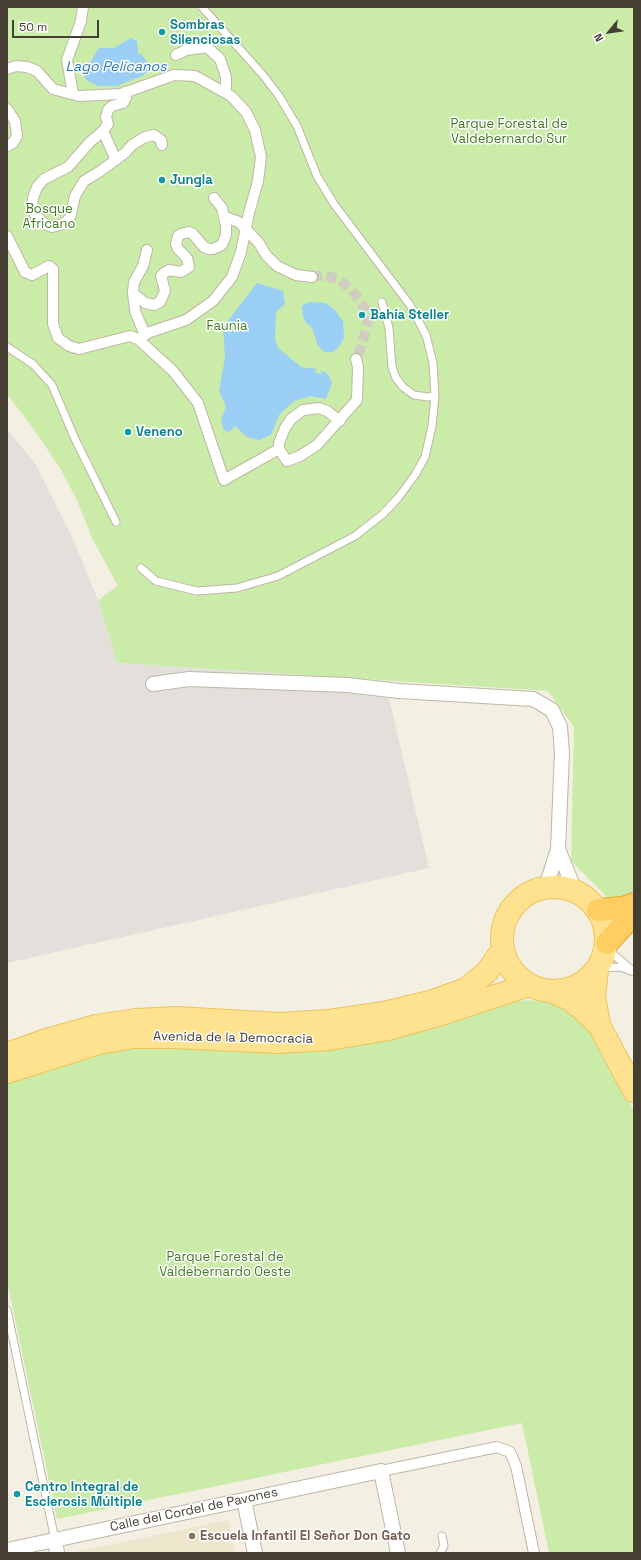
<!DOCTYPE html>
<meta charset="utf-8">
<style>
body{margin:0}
#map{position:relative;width:641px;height:1560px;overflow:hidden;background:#f3efe3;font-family:"Space Grotesk",sans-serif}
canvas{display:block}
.frame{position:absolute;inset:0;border:8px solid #453e33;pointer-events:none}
.north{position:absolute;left:589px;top:12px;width:40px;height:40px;-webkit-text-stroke:3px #fff;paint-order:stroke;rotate:241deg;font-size:11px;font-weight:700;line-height:16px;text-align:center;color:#453e33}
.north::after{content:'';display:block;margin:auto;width:14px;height:18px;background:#453e33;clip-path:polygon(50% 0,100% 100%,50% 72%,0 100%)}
.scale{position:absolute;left:12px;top:20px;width:87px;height:18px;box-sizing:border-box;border:2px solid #453e33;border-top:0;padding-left:5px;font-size:12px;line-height:14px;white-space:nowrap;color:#453e33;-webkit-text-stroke:3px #fff;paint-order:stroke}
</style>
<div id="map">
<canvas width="641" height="1560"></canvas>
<div class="frame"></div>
<div class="north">N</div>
<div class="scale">50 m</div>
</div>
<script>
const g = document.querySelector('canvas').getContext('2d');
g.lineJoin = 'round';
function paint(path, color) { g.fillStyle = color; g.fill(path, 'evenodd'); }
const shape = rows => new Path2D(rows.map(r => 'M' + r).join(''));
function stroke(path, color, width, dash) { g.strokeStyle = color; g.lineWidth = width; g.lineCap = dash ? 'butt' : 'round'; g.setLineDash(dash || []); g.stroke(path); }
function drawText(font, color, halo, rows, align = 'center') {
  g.font = font + ' "Space Grotesk",sans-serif'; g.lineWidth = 3; g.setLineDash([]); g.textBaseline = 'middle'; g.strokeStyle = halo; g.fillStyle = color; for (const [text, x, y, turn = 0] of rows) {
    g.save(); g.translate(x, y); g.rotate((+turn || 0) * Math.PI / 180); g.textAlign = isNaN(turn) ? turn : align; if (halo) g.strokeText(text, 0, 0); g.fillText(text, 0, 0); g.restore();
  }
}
const education = shape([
 [228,1520,235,1553,75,1552]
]);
const green = shape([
 [7,7,634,7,634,892,610,900,571,861,574,727,548,691,117,663,98,600,118,586,92,538,77,500,61,470,36,432,7,394],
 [555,1000,586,1019,634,1111,634,1553,549,1553,522,1423,57,1519,7,1281,7,1083,106,1051,167,1045,342,1047,440,1027,502,1001]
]);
const parking = shape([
 [7,429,36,465,73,539,98,600,117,663,364,679,364,696,389,698,429,868,7,963]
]);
const water = shape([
 [131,38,137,41,138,53,142,55,147,62,149,71,142,76,117,86,98,86,86,80,84,75,86,69,99,48,114,48],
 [257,283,283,291,285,304,276,312,275,339,278,348,301,367,317,369,315,372,320,374,322,373,319,370,327,373,332,383,326,399,311,396,294,401,279,415,271,435,259,440,247,437,235,426,229,432,224,430,221,421,226,406,219,391,225,358,223,327],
 [309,302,326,303,334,309,343,321,344,338,339,347,333,352,325,352,318,346,312,328,306,323,303,317,302,306]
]);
const pedestrianTunnel = shape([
 [312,277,324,275,338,279,352,290,364,307,368,321,361,348,356,359]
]);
const service = shape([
 [382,302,389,328,392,367,396,378,403,387,414,395,428,397,435,396],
 [7,347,33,364,52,385,75,439,116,522],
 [141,568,156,581,197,591,237,588,278,576,355,536,383,514,398,498,415,475,425,457,432,426,435,396,433,363,426,335,410,305,334,204,317,176,297,126,279,96,263,75,202,7],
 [606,948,634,972],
 [598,968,621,967,631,971],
 [7,1310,55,1540],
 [440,1553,444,1546,442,1536]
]);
const pedestrian = shape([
 [176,55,186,50,207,47,220,59,226,77,226,93],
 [7,69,16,66,27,67,37,71,53,89,79,96,121,94,174,75,195,76,231,96,246,112,255,130,261,157,258,181,249,213,241,252,232,277,213,301,186,320,150,332,138,339],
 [125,92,126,98,123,103,112,106,108,110,106,117,108,124,103,131,90,142,68,167,44,179,37,187,33,198,32,207,36,216,45,224,52,227,63,224,70,218,75,196,84,181,99,172,125,153,132,145,145,137,154,135,161,140,162,145],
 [73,94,67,60,81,21,83,7],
 [7,109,15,121,17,136,13,143,7,146],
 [103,131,116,160],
 [225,217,239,222,259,243,266,255,277,266,296,275,312,277],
 [7,236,25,272,32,275,49,266,53,269,53,324,58,338,69,346,79,349,130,336,138,339,173,371,198,403,224,480,279,449,287,461,300,456,317,445,357,400,358,367,356,359],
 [133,293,145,303,154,305,160,302,165,291,161,276,164,273,169,270,181,272,189,267,187,258,178,249,176,244,178,236,181,234,189,232,193,234,204,247,209,249,213,249,222,245,226,235,226,226,222,208,214,198],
 [145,335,135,311,133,293,134,282,143,266,147,250],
 [279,449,279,443,285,428,291,419,303,410,319,408,327,411,340,421],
 [381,1471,497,1447,510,1452,516,1466,534,1553]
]);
const minor = shape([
 [153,684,189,679,347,685,399,691,533,699,552,710,560,727,562,753,558,849,546,887],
 [558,849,575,891],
 [244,1500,255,1553],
 [55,1540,57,1553],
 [7,1550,381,1471,398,1553]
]);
const primary = shape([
 '502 939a52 52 0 1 1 104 0a52 52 0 1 1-104 0Z',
 [597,970,594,996,599,1025],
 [553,992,569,999,582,1009,599,1025,634,1091],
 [7,1054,46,1040,96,1026,136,1020,176,1018,280,1024,329,1021,384,1013,430,1002,466,989,487,972,503,949],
 [7,1072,99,1043,134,1037,175,1037,277,1042,329,1039,388,1029,438,1015,529,985]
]);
const motorway = shape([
 [598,910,623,908,634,904],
 [607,943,634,914]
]);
const markers = [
 [162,32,4,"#0f9aa8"],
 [162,180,4,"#0f9aa8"],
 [362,315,4,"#0f9aa8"],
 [128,432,4,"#0f9aa8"],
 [17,1494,4,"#0f9aa8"],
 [192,1536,4,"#8d6e63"]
];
const cultureNames = [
 ["Sombras",170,25],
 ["Silenciosas",170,40],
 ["Jungla",170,180],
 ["Bahía Steller",370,315],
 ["Veneno",136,432],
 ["Centro Integral de",25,1487],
 ["Esclerosis Múltiple",25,1502]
];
const parkNames = [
 ["Parque Forestal de",509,124],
 ["Valdebernardo Sur",509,139],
 ["Bosque",49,209],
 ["Africano",49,224],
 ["Faunia",227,326],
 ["Parque Forestal de",225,1257],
 ["Valdebernardo Oeste",225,1272]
];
const streetNames = [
 ["Avenida de la Democracia",233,1038,1],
 ["Calle del Cordel de Pavones",194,1510,-12]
];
const educationNames = [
 ["Escuela Infantil El Señor Don Gato",200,1536]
];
const waterNames = [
 ["Lago Pelícanos",116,67]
];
paint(education, '#ede5cc');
paint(green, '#cbeba8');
paint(parking, '#e3e0dc');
paint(water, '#9acef5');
stroke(pedestrianTunnel, '#d0ccc0', 10, [10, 5]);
stroke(service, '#bfb7a5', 9);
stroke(pedestrian, '#bfb7a5', 12);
stroke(minor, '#bfb7a5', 16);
stroke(primary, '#ecc358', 24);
stroke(motorway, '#e8a628', 24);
stroke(service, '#fff', 7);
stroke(pedestrian, '#fff', 10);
stroke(minor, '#fff', 14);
stroke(primary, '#ffe290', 22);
stroke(motorway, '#ffce62', 22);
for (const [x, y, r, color] of markers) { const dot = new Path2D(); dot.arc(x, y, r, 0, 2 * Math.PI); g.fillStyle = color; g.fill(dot); stroke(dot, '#fff', 1.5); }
drawText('bold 13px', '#0d838f', '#fff', cultureNames, 'left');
drawText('13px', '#427a23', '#fff', parkNames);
drawText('13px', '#453e33', '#fff', streetNames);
drawText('bold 13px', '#785e54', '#fff', educationNames, 'left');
drawText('italic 14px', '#2576b8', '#fff', waterNames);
</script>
